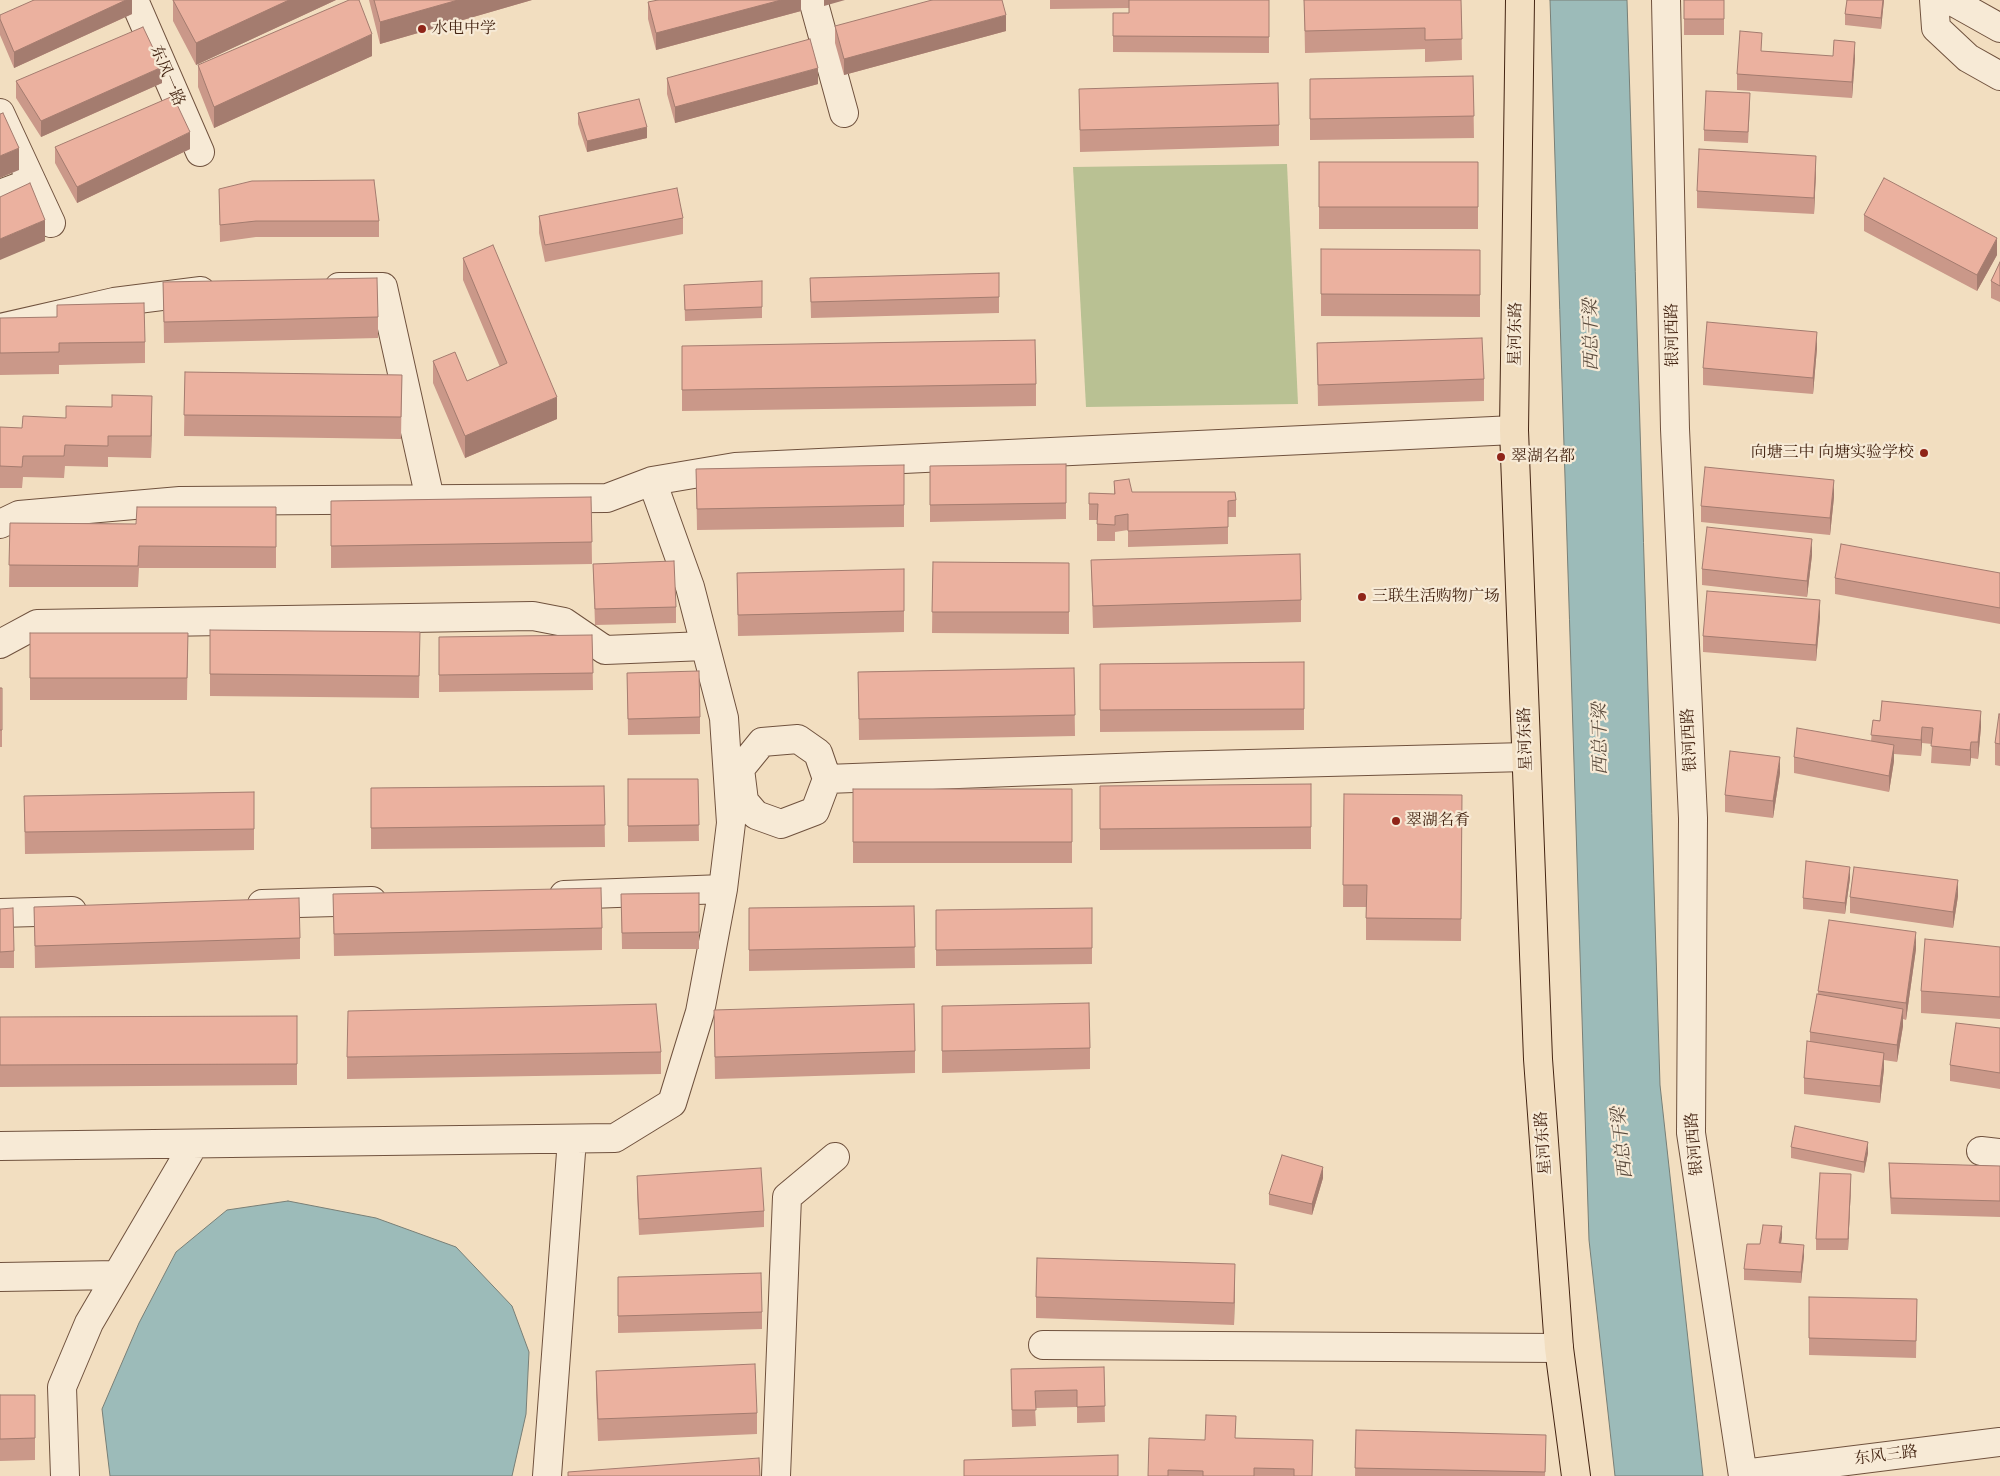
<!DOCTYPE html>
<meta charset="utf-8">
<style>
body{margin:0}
canvas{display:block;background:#f2dec0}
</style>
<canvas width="2000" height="1476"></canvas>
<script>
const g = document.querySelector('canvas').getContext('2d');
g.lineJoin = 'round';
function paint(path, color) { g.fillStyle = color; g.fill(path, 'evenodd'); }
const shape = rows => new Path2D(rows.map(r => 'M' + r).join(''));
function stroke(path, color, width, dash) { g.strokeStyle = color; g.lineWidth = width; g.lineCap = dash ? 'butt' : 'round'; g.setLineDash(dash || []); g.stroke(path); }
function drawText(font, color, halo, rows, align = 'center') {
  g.font = font + ' "IM FELL French Canon","Noto Serif SC",serif'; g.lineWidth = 4.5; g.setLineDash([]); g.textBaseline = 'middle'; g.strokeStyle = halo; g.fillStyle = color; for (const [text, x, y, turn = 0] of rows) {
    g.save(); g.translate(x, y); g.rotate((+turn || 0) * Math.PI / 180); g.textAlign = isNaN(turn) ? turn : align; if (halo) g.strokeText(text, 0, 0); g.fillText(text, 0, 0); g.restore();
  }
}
const green = shape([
 [1287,164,1298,404,1086,407,1073,167]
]);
const water = shape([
 [1550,0,1627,0,1660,1085,1703,1476,1615,1476,1589,1240,1550,0],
 [288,1201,376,1218,456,1247,512,1306,529,1352,526,1414,512,1476,110,1476,102,1409,139,1323,176,1252,227,1210,288,1201]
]);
const minor = shape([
 [134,0,200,152],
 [813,0,844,113],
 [1666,0,1675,429,1693,818,1691,1133,1743,1476],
 [1934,0,1936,28,1968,58,2000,76],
 [1950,0,2000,28],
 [0,113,51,223],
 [0,194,32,182],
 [339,287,383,287,430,499],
 [0,328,114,302,201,291],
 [0,524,19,515,180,501,607,498,652,481,735,467,1514,430],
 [0,644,37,624,533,616,564,622,605,650,705,646],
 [827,779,818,753,798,739,762,742,740,769,744,801,756,815,781,824,815,811,827,779,1169,766,1526,757],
 [564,895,723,889,731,823,724,718,690,587,652,481],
 [262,904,372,901],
 [0,913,72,911],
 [0,1146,615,1138,672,1103,700,1012,723,889],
 [1981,1151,2000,1153],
 [0,1277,117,1275],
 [1043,1345,1559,1348],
 [1743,1474,2000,1442],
 [65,1476,62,1387,89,1323,194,1144],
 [547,1476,572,1139],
 [776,1476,787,1197,835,1157]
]);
const major = shape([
 [1520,0,1514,430,1538,1059,1559,1348,1576,1476]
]);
const wall = shape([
 [132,0,132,14,14,68,0,35,0,15],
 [173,0,336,0,196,65,173,21],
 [369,0,532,0,380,44],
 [801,0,801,11,656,50,648,19,648,2],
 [1050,0,1269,0,1269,53,1113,52,1113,13,1129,13,1129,8,1050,9],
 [1304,0,1461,0,1462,60,1425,62,1425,49,1305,53],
 [1684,0,1724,0,1724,35,1684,35],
 [1847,0,1884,0,1881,29,1845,25,1845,14],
 [835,26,1006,31,844,75,835,43],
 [1762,51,1855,58,1852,98,1737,90,1737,74],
 [372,56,214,128,198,87,198,65],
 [1473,76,1474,138,1310,140,1310,79],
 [667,78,818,84,675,123,667,94],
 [16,81,162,83,41,137,16,98],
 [1079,89,1279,125,1279,146,1080,152],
 [1750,104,1748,143,1704,141,1704,130],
 [578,113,647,138,587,152,578,124],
 [55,147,190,149,77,203,55,163],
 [1319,162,1478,162,1478,229,1319,229],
 [1816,172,1814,214,1697,208,1697,191],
 [219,189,379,221,379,237,256,237,220,242],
 [1864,215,1997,255,1977,291,1864,231],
 [539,216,683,218,683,234,545,262,539,233],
 [1321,249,1480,250,1480,317,1321,316],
 [463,258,557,419,465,458,433,383,433,361,467,381,500,367,463,280],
 [2000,262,2000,302,1991,298,1991,281],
 [999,273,999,313,811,318,810,278],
 [163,282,378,317,378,338,164,343],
 [684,285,762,307,762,318,685,321],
 [0,318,145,342,145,363,59,365,59,374,0,375],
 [1317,343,1484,379,1484,401,1318,406],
 [682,346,1036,384,1036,406,682,411],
 [1817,348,1813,394,1703,385,1703,368],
 [185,372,402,375,401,439,184,436],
 [66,418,152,418,151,458,108,457,108,467,65,466,64,478,23,477,22,488,0,488,0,427,22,428],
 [1066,464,1066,519,930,522,930,466],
 [904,465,904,527,697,530,696,469],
 [1114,481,1132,492,1236,500,1236,517,1228,517,1228,544,1128,547,1128,530,1115,532,1115,541,1097,541,1097,520,1089,520,1089,493,1114,494],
 [591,497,592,564,331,568,331,501],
 [1834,497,1830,535,1701,522,1701,506],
 [276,507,276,568,139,568,138,587,9,587,10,523,136,524],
 [1812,555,1807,597,1702,585,1702,569],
 [1091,560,1301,600,1301,622,1093,628],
 [933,562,1069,563,1069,634,932,633],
 [593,564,676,607,676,623,595,625],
 [737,573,904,611,904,632,738,636],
 [2000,573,2000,624,1835,594,1835,578],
 [1820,617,1816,661,1703,652,1703,636],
 [210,630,420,632,419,698,210,696],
 [30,633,188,633,187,700,30,700],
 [592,635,593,690,439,692,439,637],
 [1304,662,1304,730,1100,732,1100,664],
 [1074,668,1075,736,859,740,858,672],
 [627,673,700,717,700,734,628,735],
 [0,688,2,688,2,747,0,747],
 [2000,714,2000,766,1995,765,1995,743],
 [1873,720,1981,727,1978,759,1971,758,1970,766,1931,763,1932,744,1922,743,1921,756,1894,754,1894,761,1889,792,1794,773,1794,757,1871,741],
 [1780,773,1773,818,1725,812,1725,795],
 [628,779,698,779,699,841,628,842],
 [1311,784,1311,849,1100,850,1100,786],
 [604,786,605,847,371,849,371,788],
 [853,789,1072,789,1072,863,853,863],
 [254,792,254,850,25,854,24,796],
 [1344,794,1462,795,1461,941,1366,940,1366,907,1343,907],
 [1850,878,1845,914,1803,909,1803,898],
 [699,893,699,949,622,949,621,894],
 [333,894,602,928,602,950,334,956],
 [1958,896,1953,928,1850,913,1850,897],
 [914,906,915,968,749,971,749,908],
 [34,907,300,938,300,959,35,968],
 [0,909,14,951,14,968,0,968],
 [936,910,1092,948,1092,964,936,966],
 [2000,947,2000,1019,1921,1013,1921,991],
 [1916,949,1906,1020,1903,1019,1903,1026,1897,1062,1884,1060,1884,1069,1880,1103,1804,1094,1804,1078,1810,1041,1810,1032,1818,994,1818,991],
 [942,1006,1090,1048,1090,1069,942,1073],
 [714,1010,915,1051,915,1073,715,1079],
 [297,1016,297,1085,0,1087,0,1017],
 [2000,1028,2000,1089,1950,1081,1950,1065],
 [661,1052,661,1074,347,1079,347,1057],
 [1791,1147,1868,1153,1864,1173,1791,1158],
 [1889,1163,2000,1166,2000,1217,1891,1214,1889,1180],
 [637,1176,764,1211,764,1227,639,1235,637,1193],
 [1323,1178,1312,1215,1269,1205,1269,1194],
 [1851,1185,1848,1250,1816,1250,1816,1239],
 [1782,1237,1781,1243,1804,1256,1801,1283,1744,1280,1744,1269,1760,1244],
 [618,1277,762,1312,762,1329,618,1333],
 [1235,1286,1234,1325,1036,1318,1036,1297],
 [1809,1297,1917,1299,1916,1358,1809,1355],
 [1104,1367,1105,1422,1077,1423,1077,1407,1035,1408,1036,1426,1012,1427,1011,1369],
 [596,1371,757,1413,757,1434,598,1441,596,1392],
 [0,1395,35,1395,35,1460,0,1461],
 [1356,1430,1546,1456,1545,1476,1355,1476],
 [1236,1438,1313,1440,1312,1476,1148,1476,1205,1440]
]);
const shadedWall = shape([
 [126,0,132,0,132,14,14,68,14,52],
 [289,0,336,0,196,65,196,43],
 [458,0,532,0,380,44,380,22],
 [781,0,801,0,801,11,656,50,656,33],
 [824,0,845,0,824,6],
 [1883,0,1884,0,1881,29,1881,18],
 [1006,15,1006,31,844,75,844,59],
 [372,34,372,56,214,128,214,107],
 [1855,42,1855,58,1852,98,1852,82],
 [162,67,162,83,41,137,41,121],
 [818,68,818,84,675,123,675,107],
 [647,127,647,138,587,152,587,141],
 [190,132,190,149,77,203,77,187],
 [19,148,19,170,0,178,0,156],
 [1816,156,1816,172,1814,214,1814,198],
 [45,220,45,241,0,260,0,239],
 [1997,238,1997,255,1977,291,1977,275],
 [1817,332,1817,348,1813,394,1813,378],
 [152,396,152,418,151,458,151,436],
 [557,397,557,419,465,458,465,436],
 [1834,480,1834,497,1830,535,1830,518],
 [1812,539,1812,555,1807,597,1807,581],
 [1820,600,1820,617,1816,661,1816,645],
 [1981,711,1981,727,1978,759,1978,742],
 [1922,727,1922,743,1921,756,1921,740],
 [1971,742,1971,758,1970,766,1970,750],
 [1894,745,1894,761,1889,792,1889,776],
 [1780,757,1780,773,1773,818,1773,801],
 [1850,867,1850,878,1845,914,1845,903],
 [1958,880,1958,896,1953,928,1953,912],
 [1916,932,1916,949,1906,1020,1906,1003],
 [1903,1009,1903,1026,1897,1062,1897,1045],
 [1884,1053,1884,1069,1880,1103,1880,1086],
 [1868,1142,1868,1153,1864,1173,1864,1162],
 [1323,1167,1323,1178,1312,1215,1312,1204],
 [1851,1174,1851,1185,1848,1250,1848,1239],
 [1782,1226,1782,1237,1779,1254,1779,1243],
 [1804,1245,1804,1256,1801,1283,1801,1272],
 [1235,1264,1235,1286,1234,1325,1234,1303]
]);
const building = shape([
 [34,0,126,0,14,52,0,19,0,15,34,0],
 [173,0,289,0,196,43,173,0],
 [349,0,359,0,372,34,214,107,198,65,349,0],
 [374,0,458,0,380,22,374,0],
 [658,0,781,0,656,33,648,2,658,0],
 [932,0,1002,0,1006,15,844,59,835,26,932,0],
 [1129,0,1269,0,1269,37,1113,36,1113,13,1129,13,1129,0],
 [1304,0,1461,0,1462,39,1425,40,1425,28,1305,31,1304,0],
 [1684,0,1724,0,1724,19,1684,19,1684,0],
 [1847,0,1883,0,1881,18,1845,14,1847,0],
 [143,27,162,67,41,121,16,81,143,27],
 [1740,31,1762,33,1761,51,1833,56,1834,40,1855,42,1852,82,1737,74,1740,31],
 [810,39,818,68,675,107,667,78,810,39],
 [1473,76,1474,116,1310,119,1310,79,1473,76],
 [1278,83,1279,125,1080,130,1079,89,1278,83],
 [1706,91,1750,93,1748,132,1704,130,1706,91],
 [173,96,190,132,77,187,55,147,173,96],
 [639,99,647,127,587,141,578,113,639,99],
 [3,113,19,148,0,156,0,114,3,113],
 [1699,149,1816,156,1814,198,1697,191,1699,149],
 [1319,162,1478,162,1478,207,1319,207,1319,162],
 [1884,178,1997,238,1977,275,1864,215,1884,178],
 [374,180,379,221,256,221,220,225,219,189,252,181,374,180],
 [30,183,45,220,0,239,0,197,30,183],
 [677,188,683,218,545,245,539,216,677,188],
 [493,245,557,397,465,436,433,361,455,352,467,381,507,363,463,258,493,245],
 [1321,249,1480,250,1480,295,1321,294,1321,249],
 [2000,262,2000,286,1991,281,2000,262],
 [999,273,999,297,811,302,810,278,999,273],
 [377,278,378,317,164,322,163,282,377,278],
 [762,281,762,307,685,310,684,285,762,281],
 [144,303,145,342,59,343,59,352,0,353,0,318,57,317,57,305,144,303],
 [1707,322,1817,332,1813,378,1703,368,1707,322],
 [1482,338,1484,379,1318,385,1317,343,1482,338],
 [1035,340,1036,384,682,390,682,346,1035,340],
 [185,372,402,375,401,417,184,415,185,372],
 [112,395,152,396,151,436,108,436,108,446,65,445,64,456,23,456,22,467,0,466,0,427,22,428,23,416,66,418,66,406,112,407,112,395],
 [1066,464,1066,503,930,505,930,466,1066,464],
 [904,465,904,505,697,509,696,469,904,465],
 [1705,467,1834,480,1830,518,1701,506,1705,467],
 [1129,479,1132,492,1235,492,1236,500,1228,501,1228,527,1128,531,1128,514,1115,516,1115,525,1097,524,1098,504,1089,504,1089,493,1115,494,1114,481,1129,479],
 [591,497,592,542,331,546,331,501,591,497],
 [137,507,276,507,276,547,139,546,138,566,9,565,10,523,136,524,137,507],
 [1707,527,1812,539,1807,581,1702,569,1707,527],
 [1841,544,2000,573,2000,608,1835,578,1841,544],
 [1300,554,1301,600,1093,606,1091,560,1300,554],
 [674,561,676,607,595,609,593,564,674,561],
 [933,562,1069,563,1069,612,932,612,933,562],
 [904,569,904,611,738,615,737,573,904,569],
 [1707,591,1820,600,1816,645,1703,636,1707,591],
 [210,630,420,632,419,676,210,674,210,630],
 [30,633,188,633,187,678,30,678,30,633],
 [592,635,593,673,439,675,439,637,592,635],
 [1304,662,1304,709,1100,710,1100,664,1304,662],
 [1074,668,1075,715,859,719,858,672,1074,668],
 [699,671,700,717,628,719,627,673,699,671],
 [0,688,2,688,2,730,0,730,0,688],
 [1882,701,1981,711,1978,742,1971,742,1970,750,1931,746,1933,728,1922,727,1921,740,1871,735,1873,720,1880,721,1882,701],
 [1999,714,2000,714,2000,744,1995,743,1999,714],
 [1797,728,1894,745,1889,776,1794,757,1797,728],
 [1730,751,1780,757,1773,801,1725,795,1730,751],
 [628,779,698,779,699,825,628,826,628,779],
 [1311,784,1311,827,1100,829,1100,786,1311,784],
 [604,786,605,825,371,828,371,788,604,786],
 [853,789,1072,789,1072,842,853,842,853,789],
 [254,792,254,829,25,832,24,796,254,792],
 [1344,794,1462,795,1461,919,1366,918,1367,885,1343,885,1344,794],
 [1806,861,1850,867,1845,903,1803,898,1806,861],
 [1854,867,1958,880,1953,912,1850,897,1854,867],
 [601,888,602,928,334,934,333,894,601,888],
 [699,893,699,932,622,933,621,894,699,893],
 [299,898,300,938,35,946,34,907,299,898],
 [914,906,915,947,749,950,749,908,914,906],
 [13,908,14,951,0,952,0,909,13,908],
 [1092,908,1092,948,936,950,936,910,1092,908],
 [1829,920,1916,932,1906,1003,1818,991,1829,920],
 [1925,939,2000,947,2000,997,1921,991,1925,939],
 [1817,994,1903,1009,1897,1045,1810,1032,1817,994],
 [1089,1003,1090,1048,942,1051,942,1006,1089,1003],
 [656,1004,661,1052,347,1057,348,1011,656,1004],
 [914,1004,915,1051,715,1057,714,1010,914,1004],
 [297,1016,297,1064,0,1065,0,1017,297,1016],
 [1956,1023,2000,1028,2000,1073,1950,1065,1956,1023],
 [1807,1041,1884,1053,1880,1086,1804,1078,1807,1041],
 [1795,1126,1868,1142,1864,1162,1791,1147,1795,1126],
 [1282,1155,1323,1167,1312,1204,1269,1194,1282,1155],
 [1889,1163,2000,1166,2000,1201,1891,1198,1889,1163],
 [761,1168,764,1211,639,1219,637,1176,761,1168],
 [1820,1173,1851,1174,1848,1239,1816,1239,1820,1173],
 [1763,1225,1782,1226,1779,1243,1804,1245,1801,1272,1744,1269,1747,1244,1760,1244,1763,1225],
 [1037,1258,1235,1264,1234,1303,1036,1297,1037,1258],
 [761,1273,762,1312,618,1316,618,1277,761,1273],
 [1809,1297,1917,1299,1916,1341,1809,1338,1809,1297],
 [755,1364,757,1413,598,1419,596,1371,755,1364],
 [1104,1367,1105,1406,1077,1407,1077,1390,1035,1391,1036,1410,1012,1410,1011,1369,1104,1367],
 [0,1395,35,1395,35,1438,0,1439,0,1395],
 [1206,1415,1236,1416,1235,1438,1313,1440,1312,1476,1294,1476,1294,1469,1254,1468,1254,1476,1203,1476,1203,1471,1168,1470,1168,1476,1148,1476,1149,1438,1205,1440,1206,1415],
 [1356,1430,1546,1435,1545,1472,1355,1468,1356,1430],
 [1118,1455,1118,1476,964,1476,964,1460,1118,1455],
 [759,1458,760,1476,568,1476,568,1472,759,1458]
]);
const markers = [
 [422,29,5,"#8f2418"],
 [1924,453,5,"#8f2418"],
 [1501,457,5,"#8f2418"],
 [1362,597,5,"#8f2418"],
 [1396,821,5,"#8f2418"]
];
const poiNames = [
 ["水电中学",432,29],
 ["向塘三中 向塘实验学校",1914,453,"right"],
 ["翠湖名都",1511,457],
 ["三联生活购物广场",1372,597],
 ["翠湖名肴",1406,821]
];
const streetNames = [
 ["东风一路",167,76,67],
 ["星河东路",1516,334,-89],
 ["银河西路",1673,335,-91],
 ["星河东路",1526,739,-92],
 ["银河西路",1690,740,-93],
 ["星河东路",1544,1143,-94],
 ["银河西路",1695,1144,-95],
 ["东风三路",1886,1456,-7]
];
const waterNames = [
 ["西总干梁",1592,335,-91],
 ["西总干梁",1601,739,-91],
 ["西总干梁",1623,1143,-96]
];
paint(green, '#b9c193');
paint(water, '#9cbbb9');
stroke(water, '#797f76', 1);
stroke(minor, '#70523e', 30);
stroke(major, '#442412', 30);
stroke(minor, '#f7ead6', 28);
stroke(major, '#f2dec0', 28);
paint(wall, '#ca9889');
paint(shadedWall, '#a47c6f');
paint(building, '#ebb19f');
stroke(building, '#a47c6f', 1);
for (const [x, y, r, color] of markers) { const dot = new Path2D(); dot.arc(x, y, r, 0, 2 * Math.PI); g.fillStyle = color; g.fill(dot); stroke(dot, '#f7ead6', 2); }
drawText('16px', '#442412', '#f7ead6', poiNames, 'left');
drawText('16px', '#442412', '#f7ead6', streetNames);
drawText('italic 18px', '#5a4a3c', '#f7ead6', waterNames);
</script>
